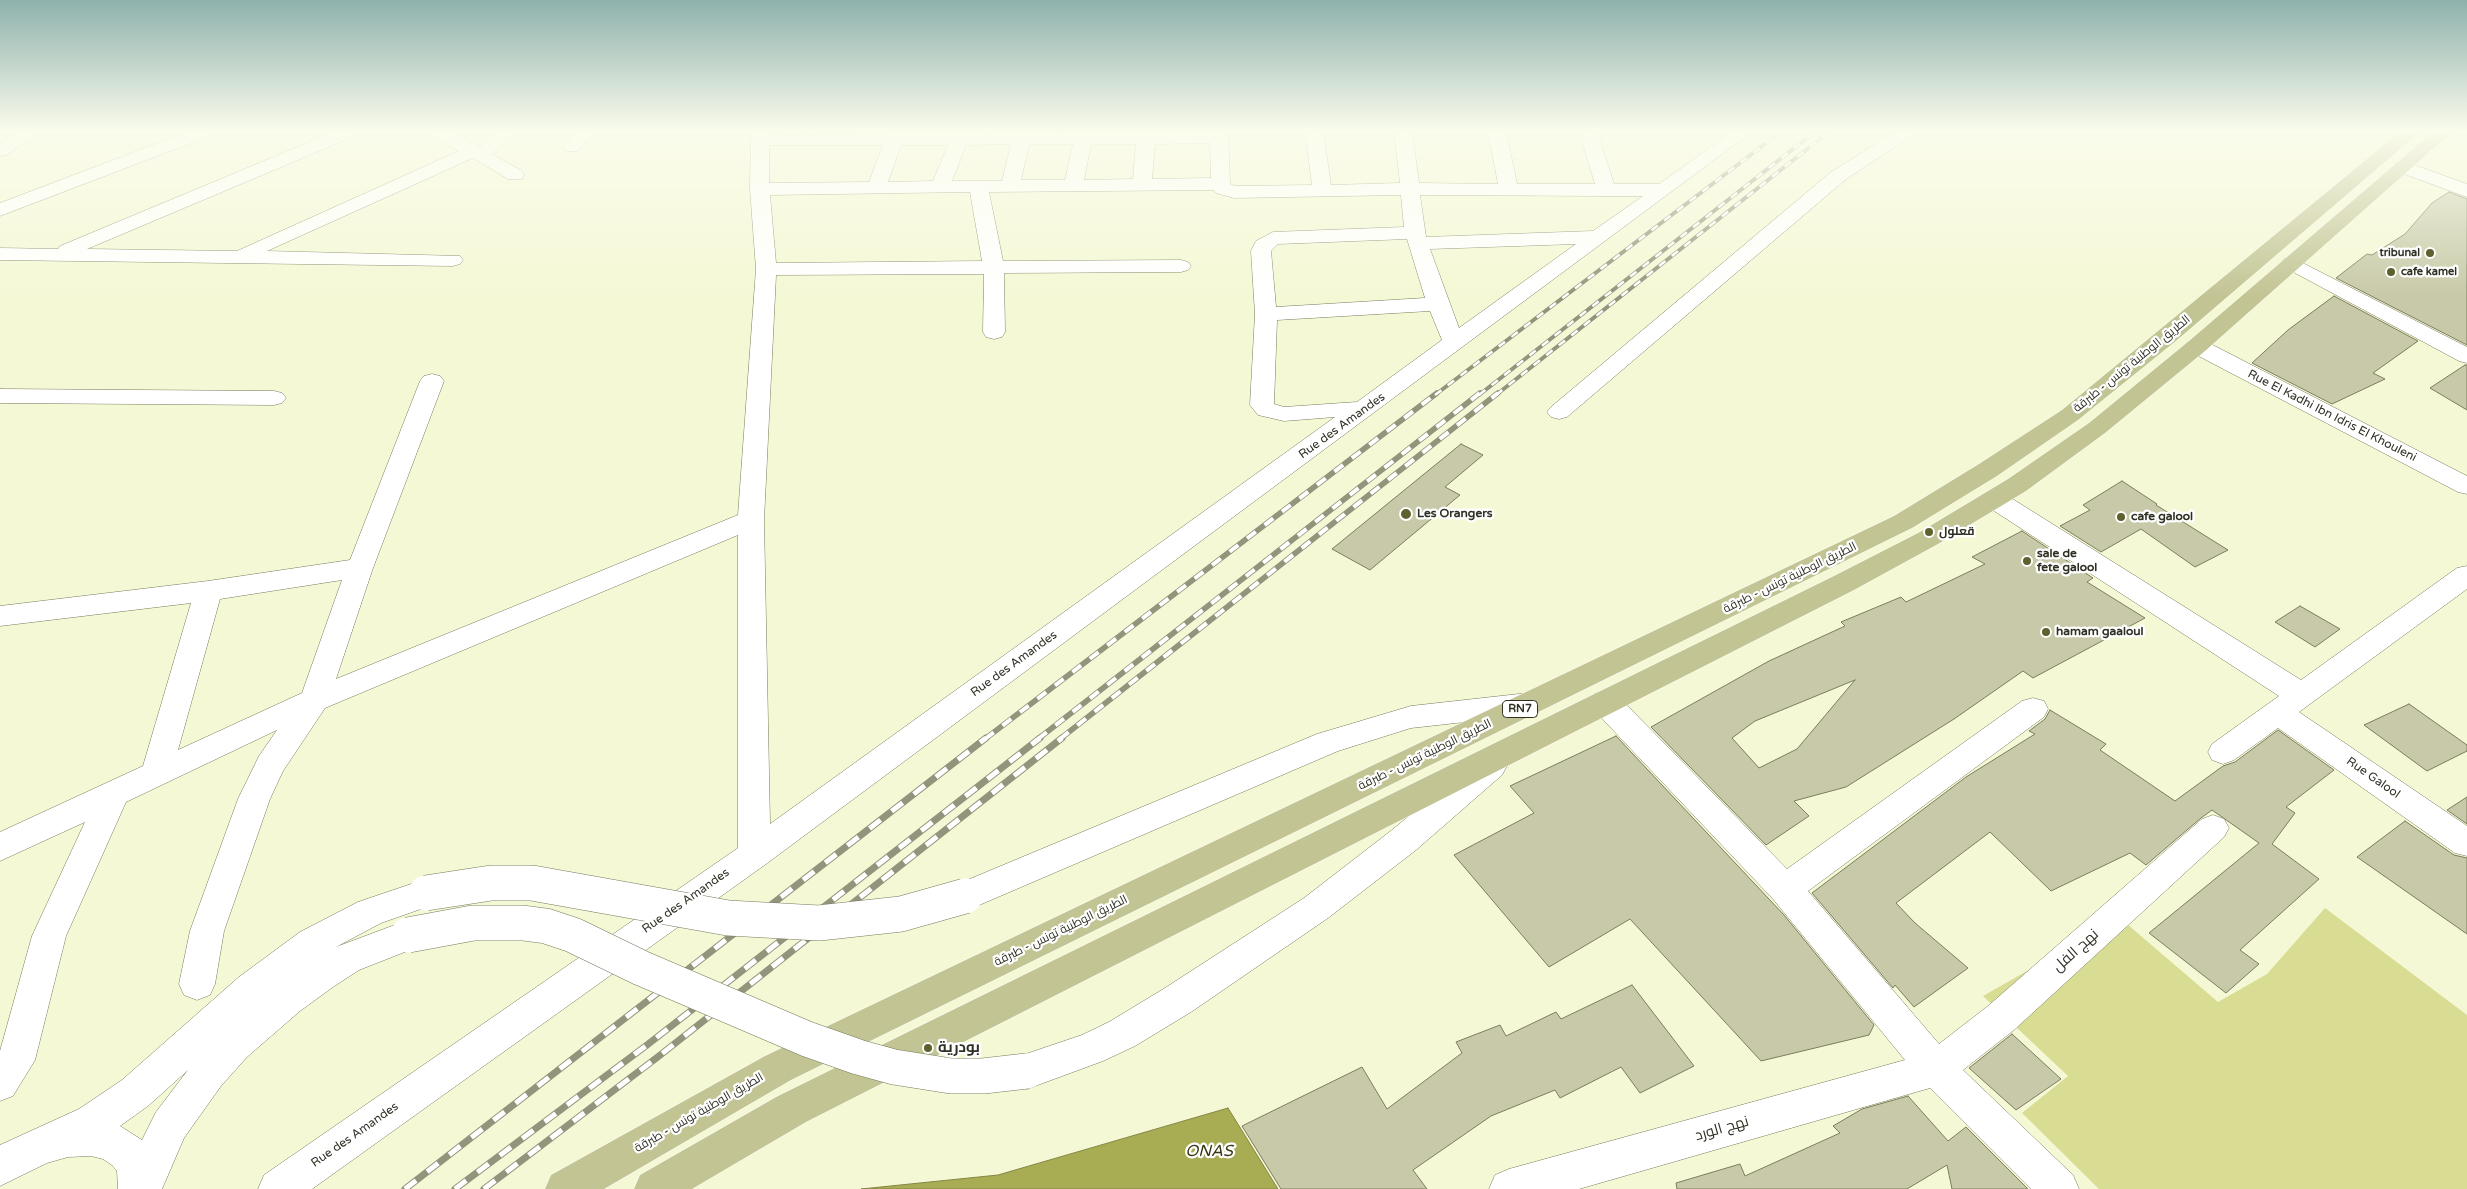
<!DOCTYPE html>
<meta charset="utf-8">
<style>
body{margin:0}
canvas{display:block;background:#f5f8d5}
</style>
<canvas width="2467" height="1189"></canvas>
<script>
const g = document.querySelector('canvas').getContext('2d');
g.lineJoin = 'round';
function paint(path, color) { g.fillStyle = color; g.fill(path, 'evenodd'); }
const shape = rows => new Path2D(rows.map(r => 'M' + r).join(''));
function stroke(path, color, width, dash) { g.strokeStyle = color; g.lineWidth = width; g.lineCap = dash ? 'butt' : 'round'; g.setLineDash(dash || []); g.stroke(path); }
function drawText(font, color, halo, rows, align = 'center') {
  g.font = font + ' "Varela Round",Cairo,sans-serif'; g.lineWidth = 4.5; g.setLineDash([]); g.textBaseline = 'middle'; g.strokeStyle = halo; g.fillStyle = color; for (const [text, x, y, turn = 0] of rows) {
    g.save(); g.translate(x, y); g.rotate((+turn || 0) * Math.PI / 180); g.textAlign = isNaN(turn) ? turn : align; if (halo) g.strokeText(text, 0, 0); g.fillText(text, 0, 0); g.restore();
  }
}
const green = shape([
 [2325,908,2467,1015,2467,1189,2099,1189,2022,1113,2068,1076,1983,996,2120,918,2218,1002,2267,974]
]);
const water = shape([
 [1228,1108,1278,1189,861,1189,998,1175,1228,1108]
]);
const building = shape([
 [2449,192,2467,199,2467,345,2336,278,2367,254,2372,255,2405,234,2432,203,2449,192],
 [2334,296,2418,341,2373,373,2385,379,2332,404,2252,363,2288,330,2334,296],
 [2465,365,2467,365,2467,410,2430,388,2465,365],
 [1461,444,1483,455,1445,487,1460,495,1370,570,1332,549,1461,444],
 [2122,481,2157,504,2156,505,2228,550,2195,567,2141,529,2101,552,2060,526,2090,510,2083,505,2122,481],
 [2022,531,2093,578,2087,582,2145,618,2033,678,2023,671,1954,719,1846,787,1794,801,1809,816,1766,845,1651,727,1769,661,1845,626,1841,622,1901,597,1906,602,1985,564,1972,557,2022,531],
 [1855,680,1797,749,1759,768,1732,738,1755,721,1855,680],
 [2300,606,2340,629,2315,647,2275,622,2300,606],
 [2409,704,2467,745,2467,751,2427,771,2364,725,2409,704],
 [2050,710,2106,744,2100,750,2175,801,2223,766,2235,762,2278,730,2334,770,2286,807,2295,813,2272,844,2319,879,2240,950,2259,964,2226,993,2149,933,2259,843,2212,810,2201,818,2146,865,2130,853,2051,891,1990,832,1896,903,1915,923,1968,968,1914,1007,1895,985,1893,988,1812,893,1966,777,2035,734,2029,731,2045,719,2050,710],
 [1616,736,1784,915,1874,1025,1869,1035,1761,1061,1630,919,1549,967,1454,855,1534,813,1510,786,1616,736],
 [2467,797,2467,824,2447,810,2467,797],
 [2405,821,2454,855,2467,858,2467,934,2357,857,2405,821],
 [1632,985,1694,1066,1640,1093,1621,1067,1560,1098,1555,1090,1491,1116,1413,1170,1427,1189,1281,1189,1242,1126,1362,1067,1387,1109,1462,1053,1456,1042,1500,1025,1506,1036,1556,1012,1561,1019,1632,985],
 [2012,1034,2061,1079,2016,1110,1969,1068,2012,1034],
 [1908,1096,1948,1141,1966,1127,2028,1189,1952,1189,1947,1165,1907,1189,1677,1189,1676,1183,1740,1164,1745,1176,1840,1133,1833,1126,1862,1109,1908,1096]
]);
const street = shape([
 [19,131,40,131,6,155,0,156,0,143,19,131],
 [190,131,215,131,212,135,0,216,0,203,190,131],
 [336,131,360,131,357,135,87,249,237,251,459,151,432,135,429,131,451,131,479,147,497,131,516,131,492,154,522,171,524,175,522,179,508,179,473,158,267,251,460,256,463,260,460,264,453,266,0,260,0,248,58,249,60,246,336,131],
 [576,131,594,131,578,151,566,151,563,147,576,131],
 [751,131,769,131,769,135,887,134,888,131,906,131,905,134,952,134,953,131,971,131,970,134,1013,133,1014,131,1032,131,1031,133,1228,131,1230,184,1235,186,1312,185,1305,131,1323,131,1331,185,1400,183,1394,131,1412,131,1419,183,1498,184,1488,131,1506,131,1517,184,1595,184,1579,131,1597,131,1614,184,1659,184,1733,131,1753,131,766,864,312,1189,258,1189,264,1175,738,848,738,535,325,708,283,771,270,799,224,931,215,984,210,995,197,1000,184,995,179,984,190,931,238,799,259,756,277,730,126,802,66,936,35,1060,13,1096,0,1101,0,1051,32,936,85,822,0,861,0,832,143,766,191,603,0,626,0,606,208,581,350,560,420,381,424,376,432,374,440,376,444,381,373,568,336,679,738,515,756,269,750,189,751,131],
 [1210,143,1211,178,1152,179,1155,144,1210,143],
 [1011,144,1002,181,952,181,966,145,1011,144],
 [1029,144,1073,144,1065,180,1021,180,1029,144],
 [1091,144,1136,144,1133,179,1084,180,1091,144],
 [769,145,883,145,869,182,769,183,769,145],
 [901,145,948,145,933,181,888,182,901,145],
 [1214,190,1216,193,1234,198,1401,195,1404,227,1273,232,1256,241,1251,251,1255,314,1250,405,1258,415,1284,421,1335,417,770,824,764,520,776,275,984,274,983,332,986,337,994,339,1002,337,1005,332,1004,273,1181,272,1188,270,1191,266,1188,262,1181,260,1003,261,989,192,1214,190],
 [970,192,982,261,776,263,770,195,970,192],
 [1420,195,1606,196,1643,196,1593,231,1426,237,1420,195],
 [1407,239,1425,298,1276,307,1271,251,1278,244,1407,239],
 [1576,244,1459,328,1430,249,1576,244],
 [1430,311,1442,340,1357,402,1284,407,1274,404,1277,320,1430,311],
 [342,580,302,693,178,750,220,599,342,580],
 [1897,131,1918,131,1845,180,1567,417,1559,419,1551,417,1547,412,1551,407,1831,172,1897,131],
 [2403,161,2467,184,2467,197,2396,171,2394,167,2396,163,2403,161],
 [2291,257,2467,347,2467,363,2459,361,2284,267,2281,263,2284,259,2291,257],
 [2197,339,2205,341,2467,476,2467,494,2458,492,2189,351,2186,346,2189,341,2197,339],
 [0,389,274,391,282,393,286,398,282,403,274,405,0,403,0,389],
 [1994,491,2003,493,2301,680,2457,568,2467,566,2467,589,2299,712,2467,826,2467,856,2455,853,2278,728,2234,760,2223,764,2212,760,2208,752,2212,744,2279,696,1985,505,1981,499,1985,493,1994,491],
 [1605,691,1616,694,1787,869,2022,701,2033,698,2044,701,2048,709,2044,717,1808,891,1939,1044,1988,1006,2202,819,2213,815,2224,819,2229,828,2224,837,2014,1030,1963,1070,2073,1175,2079,1189,2031,1189,1930,1088,1579,1189,1489,1189,1495,1175,1509,1169,1905,1060,1773,899,1594,710,1590,702,1594,694,1605,691]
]);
const secondary = shape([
 [1528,693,1539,696,1543,704,1539,712,1528,715,1411,728,1338,751,977,906,965,910,953,906,948,896,953,886,1317,734,1411,706,1528,693],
 [1491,754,1502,757,1507,766,1502,775,1416,850,1328,918,1191,1012,1135,1046,1103,1061,1027,1089,1014,1084,1008,1071,1014,1058,1082,1035,1109,1022,1165,988,1304,898,1392,830,1480,757,1491,754],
 [426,879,438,883,443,893,438,903,381,923,336,947,408,920,420,924,425,935,420,946,359,970,333,987,300,1011,247,1057,221,1086,184,1138,162,1189,118,1189,117,1171,112,1165,103,1159,91,1156,68,1157,47,1163,0,1186,0,1145,79,1109,122,1080,239,977,300,932,358,902,426,879],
 [188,1070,156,1112,142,1140,120,1126,148,1106,188,1070]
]);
const primary = shape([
 [2401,131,2421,131,2177,340,2078,420,1997,476,1912,528,791,1080,604,1189,545,1189,551,1175,765,1056,1894,516,1979,464,2062,410,2401,131],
 [2434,131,2453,131,2205,351,2105,433,2026,491,1938,544,1854,590,806,1122,692,1189,634,1189,640,1175,778,1096,1834,576,1920,532,2008,479,2089,423,2189,341,2434,131]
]);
const railFar2 = shape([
 [1435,395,1782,131],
 [1479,395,1816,131],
 [1496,395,1830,131]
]);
const railFar1 = shape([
 [985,739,1437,393],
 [1038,739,1480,393],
 [1060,739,1498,393]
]);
const rail = shape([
 [405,1189,986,738],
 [455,1189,647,1045,1040,738],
 [484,1189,659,1056,1062,738]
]);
const secondaryBridge = shape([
 [426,893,491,883,532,883,728,918,819,923,901,914,965,896],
 [408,935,473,923,523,923,546,926,573,935,641,968,807,1039,858,1057,894,1067,951,1076,983,1076,1027,1071]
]);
const markers = [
 [2430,253,5,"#5e602e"],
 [2391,272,5,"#5e602e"],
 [1406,514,6,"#5e602e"],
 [2121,517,5,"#5e602e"],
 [1929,532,5,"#5e602e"],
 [2027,561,5,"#5e602e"],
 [2046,632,5,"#5e602e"],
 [928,1048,5,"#5e602e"]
];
const farPoinames = [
 ["tribunal",2420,253],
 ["cafe kamel",2401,272,"left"]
];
const shields = [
 [1520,709,35]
];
const shieldNames = [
 ["RN7",1520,709]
];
const streetNames = [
 ["الطريق الوطنية تونس - طبرقة",2132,364,-39],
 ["Rue El Kadhi Ibn Idris El Khouleni",2332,416,27],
 ["Rue des Amandes",1342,426,-36],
 ["الطريق الوطنية تونس - طبرقة",1790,578,-26],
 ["Rue des Amandes",1014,664,-36],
 ["الطريق الوطنية تونس - طبرقة",1425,755,-26],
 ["Rue Galool",2373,778,35],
 ["Rue des Amandes",686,901,-35],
 ["الطريق الوطنية تونس - طبرقة",1061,931,-26],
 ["الطريق الوطنية تونس - طبرقة",699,1113,-30],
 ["Rue des Amandes",355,1135,-35]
];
const poiNames = [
 ["Les Orangers",1417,514],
 ["cafe galool",2131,517],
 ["قعلول",1939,532],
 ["sale de",2037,554],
 ["fete galool",2037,568],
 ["hamam gaaloul",2056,632]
];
const nearStreetnames = [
 ["نهج الفل",2076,951,-42],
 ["نهج الورد",1722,1129,-16]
];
const nearPoinames = [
 ["بودرية",938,1048]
];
const nearWaternames = [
 ["ONAS",1209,1152]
];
paint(green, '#d9dd93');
paint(water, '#a8ac53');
stroke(water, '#848745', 1);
paint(building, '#c7c9a8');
stroke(building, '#7b7d5e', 1);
stroke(street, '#787b5c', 1);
stroke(secondary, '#787b5c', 1);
stroke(primary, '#fff', 1);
paint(street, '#fff');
paint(secondary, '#fff');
paint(primary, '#c2c494');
stroke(railFar2, '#92947c', 4);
stroke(railFar1, '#92947c', 5.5);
stroke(rail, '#92947c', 7);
stroke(railFar2, '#fff', 2.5, [8]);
stroke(railFar1, '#fff', 4, [11]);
stroke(rail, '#fff', 5, [14]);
stroke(secondaryBridge, '#787b5c', 36, []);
stroke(secondaryBridge, '#fff', 35);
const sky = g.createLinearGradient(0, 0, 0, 297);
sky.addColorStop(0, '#8eb1ac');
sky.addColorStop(0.44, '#fafcec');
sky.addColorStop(1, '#fafcec00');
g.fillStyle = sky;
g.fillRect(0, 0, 2467, 297);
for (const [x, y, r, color] of markers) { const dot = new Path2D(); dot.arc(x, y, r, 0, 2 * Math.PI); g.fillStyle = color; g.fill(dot); stroke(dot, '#fff', 2); }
drawText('bold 11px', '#2f3023', '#fff', farPoinames, 'right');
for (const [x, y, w] of shields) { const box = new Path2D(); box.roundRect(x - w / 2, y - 8.5, w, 17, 4); g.fillStyle = '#fff'; g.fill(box); stroke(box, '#2f3023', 1); }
drawText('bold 11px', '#2f3023', null, shieldNames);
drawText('12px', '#2f3023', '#fff', streetNames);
drawText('bold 12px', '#2f3023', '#fff', poiNames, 'left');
drawText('15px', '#2f3023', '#fff', nearStreetnames);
drawText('bold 15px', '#2f3023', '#fff', nearPoinames, 'left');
drawText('italic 16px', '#383913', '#fff', nearWaternames);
</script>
